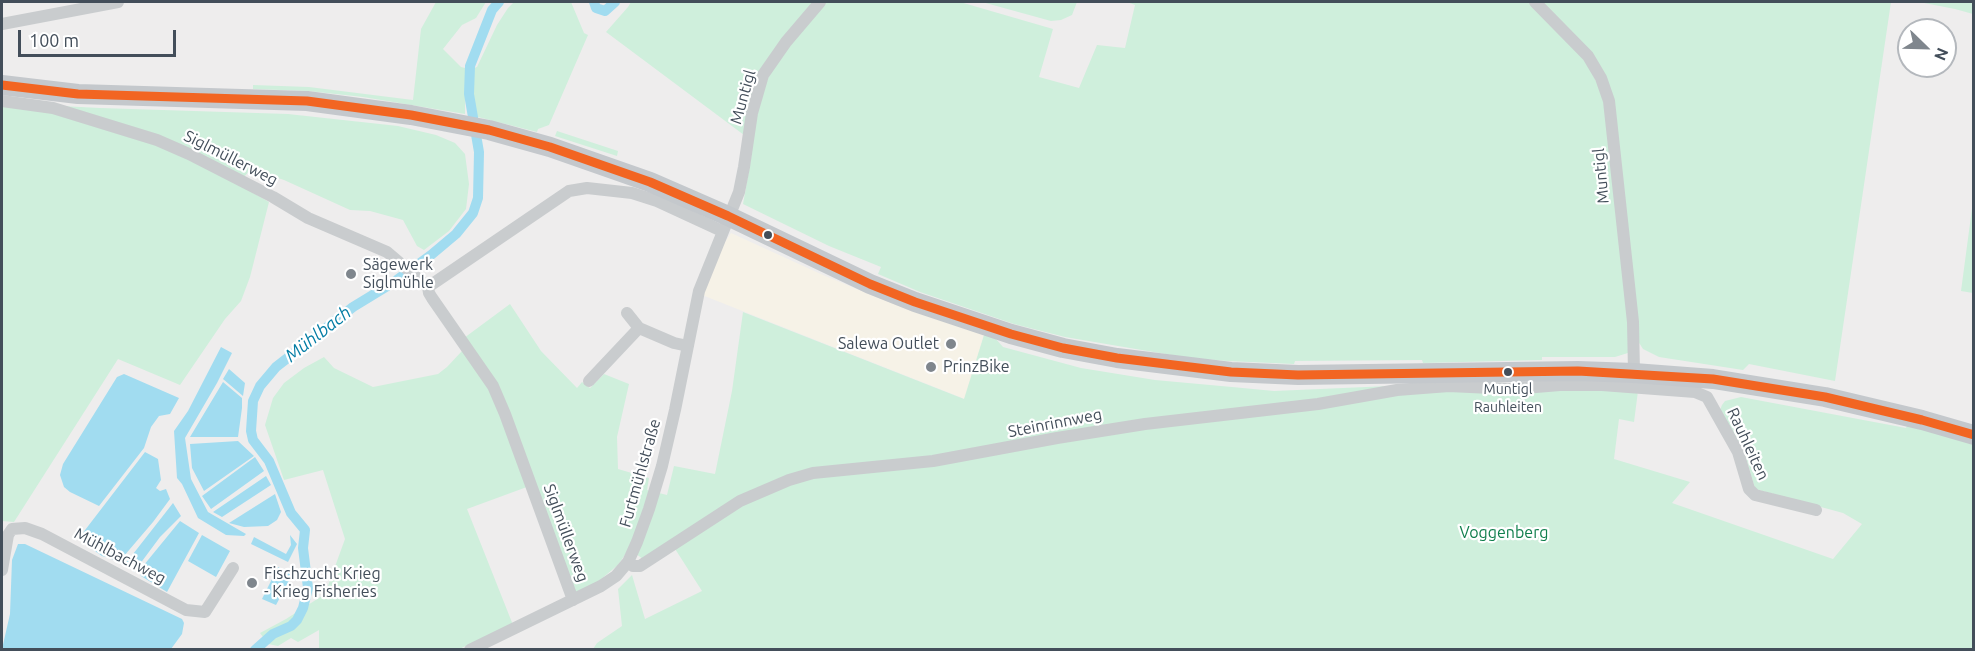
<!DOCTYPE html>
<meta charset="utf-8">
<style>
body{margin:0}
#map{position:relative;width:1975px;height:651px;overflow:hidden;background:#eeeded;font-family:Ubuntu,sans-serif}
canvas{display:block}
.frame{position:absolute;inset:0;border:3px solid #434e5a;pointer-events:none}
.north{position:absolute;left:1897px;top:18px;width:60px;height:60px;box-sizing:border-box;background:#fff;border:2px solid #b4b8bd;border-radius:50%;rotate:113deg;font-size:16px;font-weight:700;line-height:24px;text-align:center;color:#434e5a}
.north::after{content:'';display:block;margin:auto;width:21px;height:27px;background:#7f868d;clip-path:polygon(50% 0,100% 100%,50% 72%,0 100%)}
.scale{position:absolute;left:18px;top:30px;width:158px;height:27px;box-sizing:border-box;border:3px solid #434e5a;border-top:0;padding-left:8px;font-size:18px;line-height:21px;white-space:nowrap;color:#434e5a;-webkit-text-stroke:4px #fff;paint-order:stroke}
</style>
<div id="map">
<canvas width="1975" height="651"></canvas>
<div class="frame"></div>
<div class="north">N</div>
<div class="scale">100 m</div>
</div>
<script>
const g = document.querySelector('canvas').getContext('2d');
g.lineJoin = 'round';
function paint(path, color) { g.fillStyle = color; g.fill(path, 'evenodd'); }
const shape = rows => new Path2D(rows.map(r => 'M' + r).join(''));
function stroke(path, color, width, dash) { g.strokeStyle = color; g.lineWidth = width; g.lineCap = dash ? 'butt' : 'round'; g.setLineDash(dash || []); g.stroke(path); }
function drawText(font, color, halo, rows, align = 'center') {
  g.font = font + ' Ubuntu,sans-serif'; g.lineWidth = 4.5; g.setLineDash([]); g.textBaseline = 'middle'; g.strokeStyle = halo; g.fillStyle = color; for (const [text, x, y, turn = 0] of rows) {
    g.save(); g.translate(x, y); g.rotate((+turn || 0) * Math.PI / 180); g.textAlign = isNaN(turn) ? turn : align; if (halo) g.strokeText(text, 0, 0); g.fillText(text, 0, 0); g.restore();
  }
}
const commercial = shape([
 [731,233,823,275,876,297,984,335,965,399,702,295,720,250]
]);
const green = shape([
 [436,2,486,2,476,18,462,25,443,49,461,67,465,68,465,114,363,97,308,91,253,89,253,85,309,87,413,100,421,29],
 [514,2,571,2,584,33,588,35,549,125,538,129,537,132,474,116,474,68,477,67,497,25,508,8],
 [631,2,815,2,775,51,744,135,606,32,628,7],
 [824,2,960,2,1053,29,1039,77,1079,88,1097,45,1125,48,1135,5,1127,2,1531,2,1583,55,1607,103,1631,352,1615,357,1542,357,1542,360,1423,363,1422,360,1295,361,1294,364,1227,361,1183,357,1065,337,1014,324,920,292,878,274,881,267,829,246,743,204,751,159,752,137,763,89,771,72,782,56],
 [982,2,1077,2,1072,15,1061,20,1051,21],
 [1538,2,1891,2,1835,381,1749,364,1743,370,1659,357,1643,349,1636,338,1603,78],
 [1919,2,1973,2,1973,14,1955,9],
 [2,103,100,108,288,114,398,126,436,135,455,143,465,154,469,184,466,209,449,231,424,250,417,246,403,220,370,211,350,210,284,180,251,169,238,184,269,202,250,277,241,301,225,319,180,385,118,359,14,522,2,521],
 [557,131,618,151,617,156,555,136],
 [1973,201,1974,293,1973,293,1961,291],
 [510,304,541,351,577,388,582,382,590,388,604,374,629,384,617,437,618,469,649,478,647,490,667,495,674,466,715,474,732,391,743,312,964,399,984,335,995,338,1003,347,1081,368,1155,380,1232,387,1274,391,1389,386,1638,391,1634,422,1619,419,1614,459,1690,482,1672,503,1833,559,1862,524,1843,513,1755,489,1745,454,1722,417,1720,410,1722,405,1725,401,1741,397,1906,428,1908,423,1973,442,1973,649,593,649,597,643,622,626,618,589,632,575,645,619,702,591,670,541,643,559,629,549,618,565,600,580,577,595,535,484,467,509,513,625,457,650,319,649,319,630,298,642,291,638,278,646,268,644,260,633,286,619,325,594,345,539,323,470,284,480,265,425,273,398,284,383,304,368,324,357,334,368,373,387,438,374,447,367,462,351,464,338]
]);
const water = shape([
 [221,347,232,353,217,383,185,438,191,479,208,512,246,534,244,536,226,535,198,518,182,484,177,478,174,431,188,411],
 [229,369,245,383,243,396,223,379],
 [124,374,179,398,170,414,159,416,151,427,144,448,99,506,70,492,64,487,60,475,63,464,117,377],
 [223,382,242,398,242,408,238,437,190,437],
 [238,441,254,456,204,491,192,468,190,444],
 [145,452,158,459,161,480,156,488,160,491,166,489,170,499,153,522,118,563,110,558,102,556,85,544,82,539,82,534],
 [255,457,264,471,211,509,202,496],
 [266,476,271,485,222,517,213,512],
 [275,494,281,512,277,520,268,526,244,527,229,523],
 [173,503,181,516,160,537,134,572,126,563],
 [180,521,199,533,167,592,141,576,139,571],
 [202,535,230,551,216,577,188,561],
 [290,535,297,544,288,562,251,544,254,537,286,554,291,545],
 [18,544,25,544,182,619,184,623,182,634,171,649,2,649,10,614,12,560],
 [278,567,292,575,276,605,262,599]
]);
const canal = shape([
 [594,2,596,8,605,11,615,2],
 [255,650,273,634,291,626,297,620,303,608,308,588,303,548,305,530,291,513,269,461,253,440,251,431,253,401,260,386,276,367,353,307,394,282,431,255,456,234,473,213,478,198,479,152,469,94,470,66,492,10,499,2]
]);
const street = shape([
 [1535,2,1588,56,1601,78,1609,101,1633,322,1634,373],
 [2,24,118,2],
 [2,101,53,108,157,140,189,154,273,197,308,218,387,252,428,287],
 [627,313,639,328],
 [589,381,639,328,674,343,688,346],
 [628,562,633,566,640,566,740,501,789,480,813,473,933,461,1057,438,1145,424,1318,404,1397,390,1449,386,1512,389,1560,385,1602,385,1695,392,1707,397,1738,452,1749,489,1755,495,1816,510],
 [2,570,8,535,12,529,25,528,42,534,186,610,205,612,233,568],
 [573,600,505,414,493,386,432,298,429,293,428,287,569,191,587,188,632,193,657,201,722,231],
 [470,650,601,586,616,576,628,562,637,542,649,509,662,466,675,410,699,291,739,192,744,167,752,113,763,75,786,42,820,2]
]);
const primary = shape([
 [2,85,78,94,307,101,411,115,489,130,550,147,650,182,728,216,870,284,915,302,1011,334,1063,348,1117,358,1231,372,1298,375,1578,371,1634,373,1713,379,1825,397,1922,420,1974,435]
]);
const bus1 = shape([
 [2,85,78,94,307,101,411,115,489,130,550,147,650,182,728,216,870,284,915,302,1011,334,1063,348,1117,358,1231,372,1298,375,1578,371,1713,379,1825,397,1922,420,1974,435]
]);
const markers = [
 [768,235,5,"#434e5a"],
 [351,274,6,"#7f868d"],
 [951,344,6,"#7f868d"],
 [931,367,6,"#7f868d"],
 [1508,372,5,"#434e5a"],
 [252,583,6,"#7f868d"]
];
const busNames = [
 ["Muntigl",1508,389],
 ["Rauhleiten",1508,407]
];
const streetNames = [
 ["Muntigl",743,97,-74],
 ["Siglmüllerweg",231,158,27],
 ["Muntigl",1601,176,-95],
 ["Steinrinnweg",1055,423,-11],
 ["Rauhleiten",1748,444,65],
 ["Furtmühlstraße",640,473,-74],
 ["Siglmüllerweg",566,533,70],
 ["Mühlbachweg",120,556,28]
];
const poiNames = [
 ["Sägewerk",363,265],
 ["Siglmühle",363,283],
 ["Salewa Outlet",939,344,"right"],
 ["PrinzBike",943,367],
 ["Fischzucht Krieg",264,574],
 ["- Krieg Fisheries",264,592]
];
const parkNames = [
 ["Voggenberg",1504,533]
];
const waterNames = [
 ["Mühlbach",318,334,-38]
];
paint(commercial, '#f6f2e7');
paint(green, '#cfefdc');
paint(water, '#a1dcf0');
stroke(canal, '#a1dcf0', 10);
stroke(street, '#c9ccce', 12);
stroke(primary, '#c4c8cc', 20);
stroke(bus1, '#f26522', 9);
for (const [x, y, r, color] of markers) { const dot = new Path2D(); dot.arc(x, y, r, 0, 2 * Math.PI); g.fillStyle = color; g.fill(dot); stroke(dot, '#fff', 2); }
drawText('14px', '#434e5a', '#fff', busNames);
drawText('16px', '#434e5a', '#fff', streetNames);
drawText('16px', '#434e5a', '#fff', poiNames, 'left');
drawText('16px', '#117f4d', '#fff', parkNames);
drawText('italic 18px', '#047da5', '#fff', waterNames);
</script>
